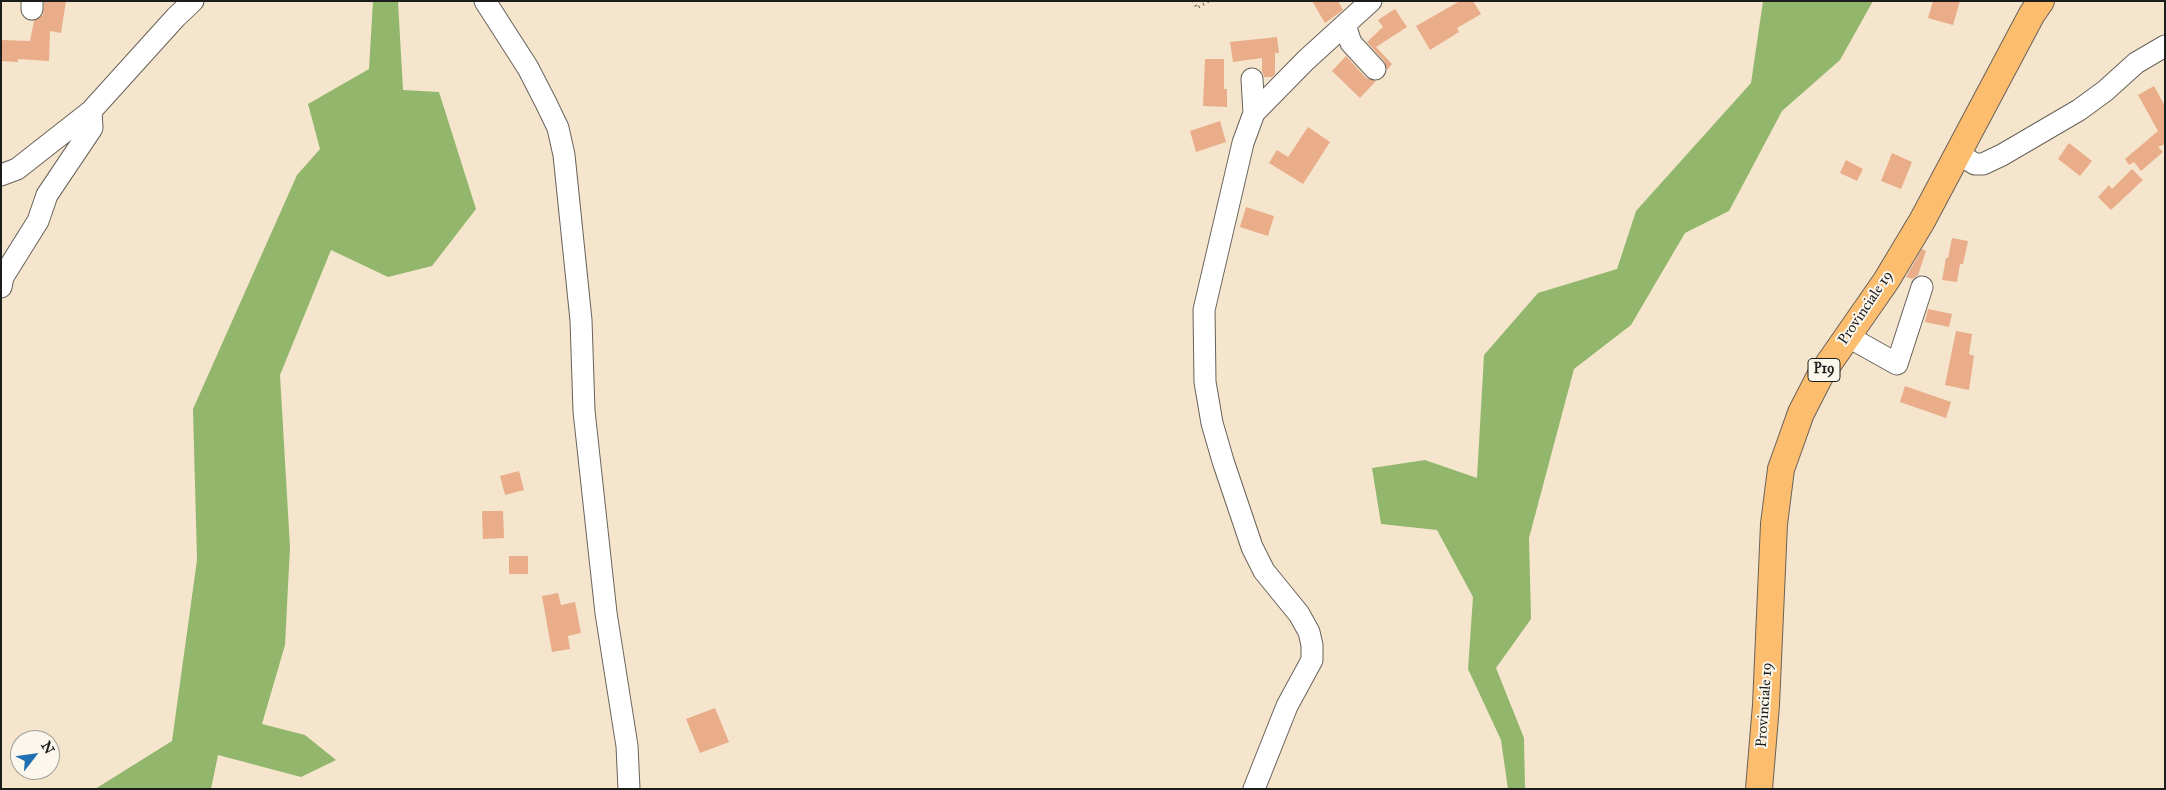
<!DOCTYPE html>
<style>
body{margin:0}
#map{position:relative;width:2166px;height:790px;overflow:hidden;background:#f5e5cc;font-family:"IM FELL Great Primer",serif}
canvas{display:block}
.frame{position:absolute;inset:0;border:2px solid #1c1c1c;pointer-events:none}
.north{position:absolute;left:10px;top:730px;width:50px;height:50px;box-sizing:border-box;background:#fbf7ec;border:1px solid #a29f99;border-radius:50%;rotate:60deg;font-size:14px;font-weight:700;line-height:20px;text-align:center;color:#1c1c1c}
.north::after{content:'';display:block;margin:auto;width:18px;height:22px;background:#1f6fb2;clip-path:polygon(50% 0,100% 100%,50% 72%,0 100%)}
</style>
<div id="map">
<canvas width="2166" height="790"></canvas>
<div class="frame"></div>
<div class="north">N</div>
</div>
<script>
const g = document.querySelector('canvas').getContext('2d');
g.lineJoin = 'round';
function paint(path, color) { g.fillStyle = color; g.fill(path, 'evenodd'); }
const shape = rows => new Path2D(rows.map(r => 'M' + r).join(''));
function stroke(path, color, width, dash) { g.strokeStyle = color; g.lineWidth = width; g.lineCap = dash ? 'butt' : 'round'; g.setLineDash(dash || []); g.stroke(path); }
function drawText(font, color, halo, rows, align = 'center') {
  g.font = font + ' "IM FELL Great Primer",serif'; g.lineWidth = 4; g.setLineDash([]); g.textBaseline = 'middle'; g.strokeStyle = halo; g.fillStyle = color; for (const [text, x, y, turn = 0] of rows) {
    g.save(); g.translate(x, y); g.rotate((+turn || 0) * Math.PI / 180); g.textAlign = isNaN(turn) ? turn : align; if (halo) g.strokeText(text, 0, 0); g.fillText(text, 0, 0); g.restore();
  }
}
const forest = shape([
 [373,1,398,1,403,90,439,92,476,209,432,266,388,277,331,250,280,375,290,547,285,645,262,724,305,735,336,760,301,777,218,755,211,789,95,789,172,741,197,560,193,409,297,175,320,149,308,104,369,69],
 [1763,1,1873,1,1840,60,1782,111,1729,211,1685,233,1631,325,1574,369,1529,538,1531,619,1496,668,1524,738,1525,789,1508,789,1501,740,1468,669,1473,597,1437,530,1381,524,1372,468,1425,460,1477,478,1484,355,1538,293,1617,269,1636,211,1751,83]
]);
const building = shape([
 [44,1,66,1,61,33,50,31,49,61,18,59,18,62,1,61,1,40,30,41,34,21,43,15],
 [1312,1,1338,1,1343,10,1325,23],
 [1460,1,1473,1,1481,14,1457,28,1459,32,1430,50,1416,26],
 [1933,1,1960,1,1953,25,1928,18],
 [1395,9,1407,27,1376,47,1392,64,1387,70,1384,61,1367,42,1383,27,1378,20],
 [1277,37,1279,53,1275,53,1275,74,1272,77,1264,77,1262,71,1262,58,1233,62,1230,42],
 [1346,56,1366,78,1376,81,1360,98,1332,71],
 [1205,59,1224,59,1224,89,1227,89,1227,107,1203,106],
 [2154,86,2165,106,2165,144,2158,147,2163,152,2141,171,2134,162,2129,165,2125,159,2158,131,2138,95],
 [1220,121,1226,142,1196,152,1190,131],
 [1308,127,1330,142,1303,184,1269,163,1277,150,1288,157],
 [2069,143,2092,161,2080,176,2058,159],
 [1892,153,1912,162,1901,189,1881,181],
 [1846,160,1863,169,1857,181,1840,173],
 [2132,169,2143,180,2111,210,2098,197,2109,185,2112,189],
 [1246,207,1274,216,1268,236,1240,227],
 [1952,238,1968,241,1963,264,1960,264,1957,282,1942,280,1946,258,1948,258],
 [1922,249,1926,251,1918,275,1912,279,1906,277],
 [1928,309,1952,314,1949,327,1925,322],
 [1956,331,1972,334,1969,354,1974,356,1969,390,1945,385],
 [1905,386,1951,402,1946,418,1900,402],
 [519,471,524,490,505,495,500,476],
 [482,511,503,511,504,538,483,539],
 [509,556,528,556,528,574,509,574],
 [558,593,561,605,575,602,581,633,568,636,570,649,552,652,542,596],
 [715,708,729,742,700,753,686,719]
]);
const path = shape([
 [1193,1,1197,8,1209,1]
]);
const minor = shape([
 [485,1,528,68,546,103,558,128,564,155,581,320,584,411,606,613,627,746,629,789],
 [32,9,32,1],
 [1345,25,1351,43,1375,69],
 [1252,79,1254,113],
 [1958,154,1975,164,1983,164,2002,155,2079,110,2105,91,2136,63,2165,46],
 [1,175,17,169,91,111,176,17,193,1],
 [1,287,3,277,38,221,47,195,92,128,91,111],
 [1847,336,1897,364,1922,287],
 [1254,789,1287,706,1312,660,1312,645,1309,632,1299,614,1264,571,1252,547,1223,461,1212,423,1205,382,1204,310,1243,143,1254,113,1306,60,1371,1]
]);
const major = shape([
 [1759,789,1766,705,1774,524,1781,469,1790,444,1801,413,1820,376,1886,281,1922,221,2032,14,2041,1]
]);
const shields = [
 [1824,370,32]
];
const shieldNames = [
 ["P19",1824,370]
];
const streetNames = [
 ["Provinciale 19",1866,308,-56],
 ["Provinciale 19",1765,705,-86]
];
paint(forest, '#92b76c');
paint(building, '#e9ad8a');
stroke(minor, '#68625a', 23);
stroke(major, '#68625a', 28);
stroke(path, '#68625a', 3, [1, 4]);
stroke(minor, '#fff', 21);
stroke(major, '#fcbd6f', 26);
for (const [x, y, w] of shields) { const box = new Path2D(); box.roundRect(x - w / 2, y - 11.5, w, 23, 4); g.fillStyle = '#fbf7ec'; g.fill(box); stroke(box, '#1c1c1c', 1); }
drawText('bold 14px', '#1c1c1c', null, shieldNames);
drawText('15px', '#1c1c1c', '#fbf7ec', streetNames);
</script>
